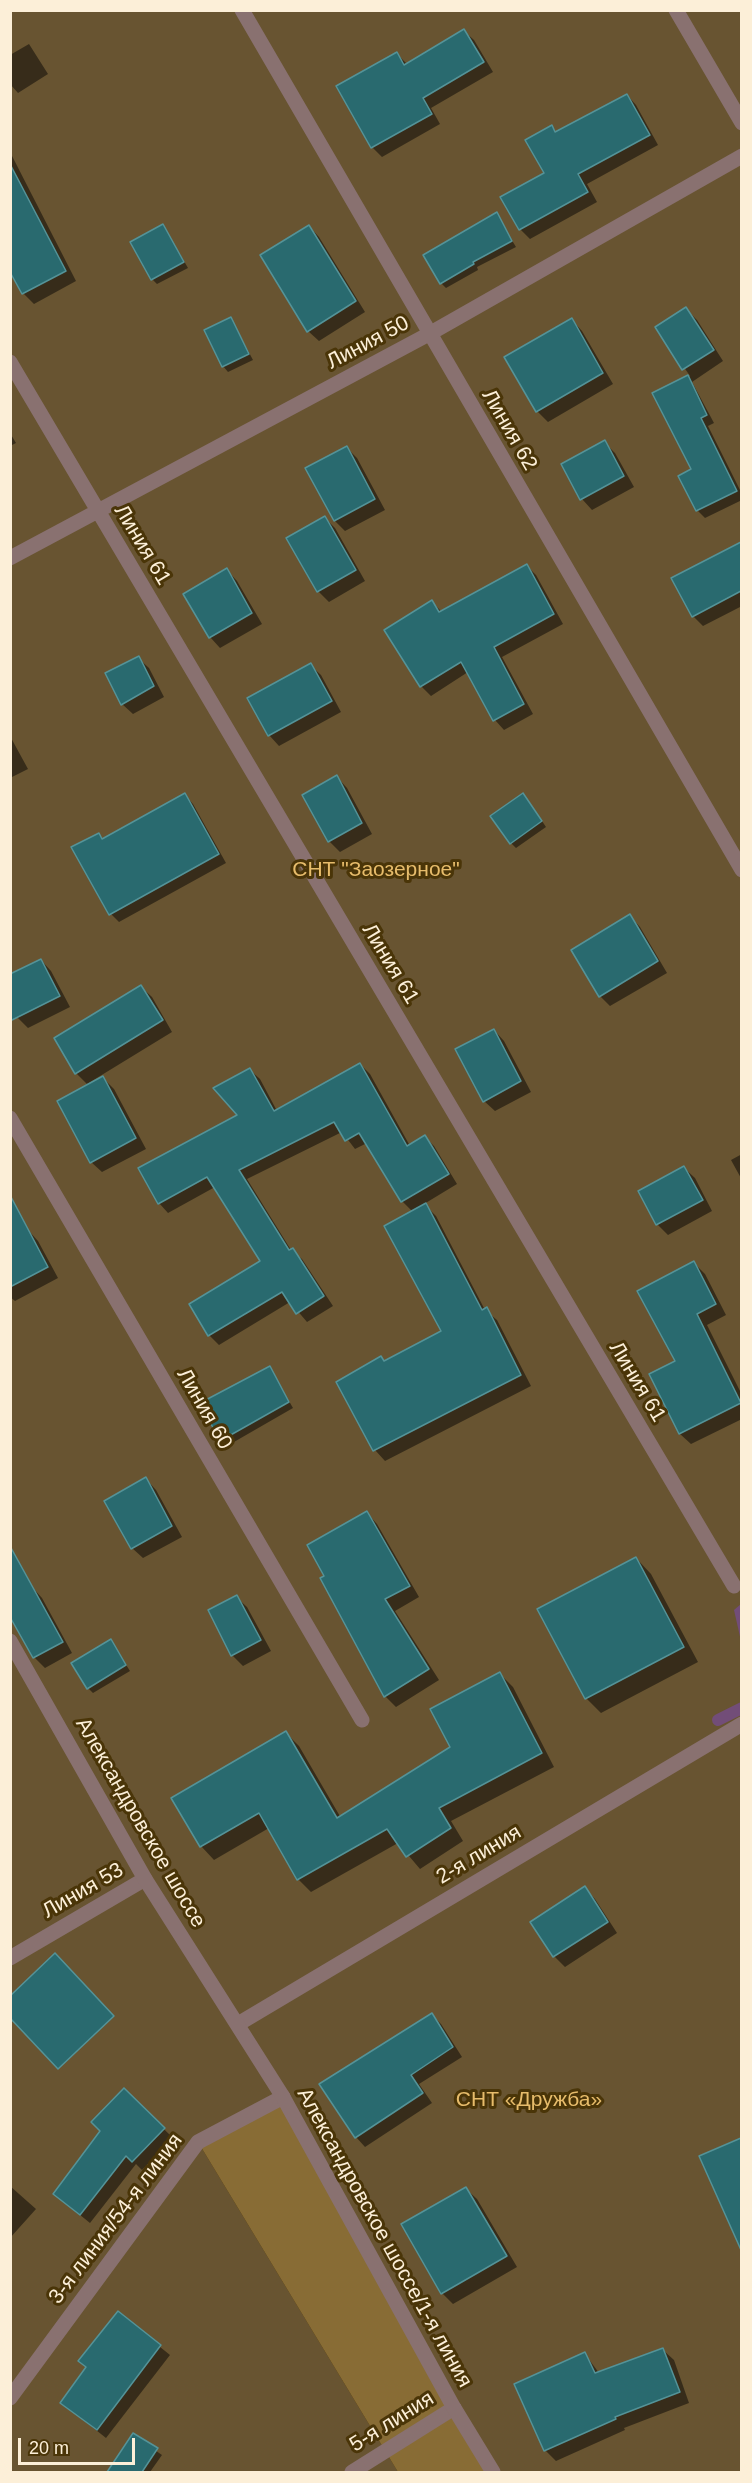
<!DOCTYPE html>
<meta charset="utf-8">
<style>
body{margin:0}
#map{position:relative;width:752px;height:2483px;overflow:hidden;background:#4a3508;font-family:Arial,sans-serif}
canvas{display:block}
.frame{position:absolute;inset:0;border:12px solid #fcefd8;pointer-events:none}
.scale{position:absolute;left:18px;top:2438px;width:117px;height:27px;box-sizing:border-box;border:3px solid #fcefd8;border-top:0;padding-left:8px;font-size:18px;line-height:21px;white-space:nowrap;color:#fcefd8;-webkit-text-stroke:4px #4a3508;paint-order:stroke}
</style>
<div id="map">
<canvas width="752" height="2483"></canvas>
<div class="frame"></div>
<div class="scale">20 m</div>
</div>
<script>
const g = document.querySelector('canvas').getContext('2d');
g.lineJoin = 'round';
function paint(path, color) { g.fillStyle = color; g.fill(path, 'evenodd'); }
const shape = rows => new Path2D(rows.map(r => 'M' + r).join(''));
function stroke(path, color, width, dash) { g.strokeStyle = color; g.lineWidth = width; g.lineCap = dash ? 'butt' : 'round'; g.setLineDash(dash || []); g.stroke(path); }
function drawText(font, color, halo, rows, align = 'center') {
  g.font = font + ' Arial,sans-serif'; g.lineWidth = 6; g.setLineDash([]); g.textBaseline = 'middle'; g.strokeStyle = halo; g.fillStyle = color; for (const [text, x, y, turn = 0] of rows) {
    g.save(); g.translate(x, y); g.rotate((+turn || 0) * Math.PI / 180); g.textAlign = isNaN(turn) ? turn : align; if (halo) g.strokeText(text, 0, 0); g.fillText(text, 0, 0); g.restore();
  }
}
const green = shape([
 [11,11,741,11,741,2472,498,2472,198,2142,398,2472,11,2472]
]);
const forest = shape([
 [283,2097,498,2472,398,2472,198,2142]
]);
const water = shape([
 [741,1604,741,1641,734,1610]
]);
const shadow = shape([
 [464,31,474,40,493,72,431,108,440,124,382,157,372,147,397,54,407,64],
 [29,44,48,74,18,93,10,84,10,55],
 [627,95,636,105,658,145,587,184,597,202,530,239,520,229,503,198,546,174,551,127,557,133],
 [10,152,76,281,34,304,23,293,10,269],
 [496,214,516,247,477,267,478,270,446,288,441,283],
 [163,225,188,268,157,284,152,279],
 [309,226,319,237,365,312,319,341,308,331],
 [686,309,697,320,723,361,692,382,714,423,708,426,742,494,742,500,705,518,697,510,693,470,654,393,690,376,657,328],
 [231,319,253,360,228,372,223,366],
 [572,320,582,331,613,384,548,422,537,411],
 [10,433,16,443,10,446],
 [604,442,615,453,634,487,592,510,582,499],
 [346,447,357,458,385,510,345,531,335,521,307,469],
 [325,518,335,528,365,581,329,602,318,591],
 [735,547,742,553,742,606,703,626,693,616],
 [526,565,536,575,563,624,502,657,533,714,504,730,495,720,468,672,431,696,421,686,386,630,432,602,442,612],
 [227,570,237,581,262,624,220,648,210,637],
 [138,658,149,668,164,697,133,714,122,704],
 [310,665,321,675,341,712,279,746,269,735],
 [10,736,28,769,10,778],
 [337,777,347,788,372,834,340,852,329,841],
 [185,795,193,804,226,863,119,922,111,914,99,835,104,840],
 [528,800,546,827,516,848,511,843],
 [630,916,640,927,667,973,610,1006,600,996],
 [41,960,51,971,70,1007,28,1028,17,1017,10,1004],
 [141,987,152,997,172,1032,87,1084,76,1073],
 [494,1030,504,1041,531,1092,495,1111,484,1101],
 [360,1064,370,1074,410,1146,425,1137,434,1146,457,1184,424,1204,436,1216,485,1310,497,1320,531,1386,385,1461,375,1450,385,1362,443,1332,413,1212,402,1201,367,1143,355,1149,342,1132,247,1179,291,1250,302,1259,333,1306,307,1322,290,1302,219,1345,209,1335,262,1262,215,1187,168,1213,159,1203,239,1116,250,1070,260,1079,277,1111],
 [103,1078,114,1089,146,1149,102,1172,91,1162],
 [742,1154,742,1180,731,1160],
 [684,1168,695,1178,712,1211,668,1235,657,1224,640,1192],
 [28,1230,38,1241,58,1278,15,1301,10,1297,10,1239],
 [694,1263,705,1274,726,1315,707,1325,742,1395,742,1419,691,1444,680,1434,651,1375,677,1362],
 [270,1368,293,1408,227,1446,202,1403],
 [146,1479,156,1490,182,1537,143,1558,132,1548],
 [367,1513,377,1524,419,1597,395,1611,439,1680,396,1707,385,1696,326,1576],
 [636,1558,651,1574,698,1662,601,1713,586,1698],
 [32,1587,42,1598,72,1653,45,1668,34,1657],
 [236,1597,247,1607,271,1651,243,1666,232,1655],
 [111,1641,130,1671,93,1693,88,1688],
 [500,1674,513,1687,554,1767,451,1821,463,1841,420,1869,398,1843,311,1892,298,1879,269,1828,214,1860,201,1846,173,1798,286,1733,299,1746,341,1818,452,1747],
 [585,1888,595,1899,617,1933,565,1967,554,1956],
 [432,2015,441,2024,462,2057,419,2084,432,2103,365,2147,356,2137],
 [124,2090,173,2138,142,2170,136,2164,90,2223,64,2202],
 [742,2139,742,2207,732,2211,701,2157],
 [10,2186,36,2209,10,2238],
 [466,2189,477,2199,517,2267,453,2304,442,2293],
 [118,2313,170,2355,106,2438,62,2403,87,2368],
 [663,2350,674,2360,689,2403,624,2428,625,2430,556,2461,545,2450,585,2354,599,2373],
 [133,2435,162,2455,150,2472,109,2472]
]);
const stream = shape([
 [718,1720,742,1708]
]);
const building = shape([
 [464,29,484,62,423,98,432,114,371,148,336,86,397,52,404,65,464,29],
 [627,94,650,135,578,174,588,192,519,230,500,197,544,173,525,140,552,125,555,132,627,94],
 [10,164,66,271,22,294,10,272,10,164],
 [497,212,512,241,473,262,474,264,440,284,423,255,497,212],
 [163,224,184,262,151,280,130,242,163,224],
 [309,225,356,301,307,332,260,255,309,225],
 [686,307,714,350,682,370,655,327,686,307],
 [231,317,249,354,222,367,204,330,231,317],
 [572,318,603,373,536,412,504,357,572,318],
 [688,375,707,415,701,418,737,491,696,511,678,476,691,469,652,393,688,375],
 [605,440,624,476,580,500,561,464,605,440],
 [347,446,375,499,334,521,305,468,347,446],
 [325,516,356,570,317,592,286,538,325,516],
 [741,542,741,591,692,617,671,578,741,542],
 [527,564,554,614,494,647,524,704,493,721,461,662,420,687,384,630,432,600,439,612,527,564],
 [227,568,252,613,209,638,183,594,227,568],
 [139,656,154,686,121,705,105,673,139,656],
 [311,663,332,701,268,736,247,698,311,663],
 [337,775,362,823,328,842,302,795,337,775],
 [185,793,219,854,109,915,71,847,99,833,102,839,185,793],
 [523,793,542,821,510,844,490,816,523,793],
 [630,914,658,961,599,997,571,950,630,914],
 [41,959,60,996,10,1021,10,974,41,959],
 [141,985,163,1020,75,1074,54,1038,141,985],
 [494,1029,521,1081,483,1102,455,1049,494,1029],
 [360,1063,407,1146,425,1135,449,1174,401,1202,359,1133,345,1141,334,1122,239,1170,289,1250,293,1248,324,1296,296,1314,282,1292,208,1336,189,1304,260,1261,207,1177,158,1204,138,1168,237,1115,213,1088,250,1068,274,1111,360,1063],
 [103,1076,136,1138,90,1163,57,1101,103,1076],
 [684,1166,703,1200,656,1225,638,1191,684,1166],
 [10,1195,48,1267,10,1287,10,1195],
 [426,1203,482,1310,487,1307,521,1375,373,1451,336,1382,381,1356,384,1361,441,1331,384,1226,426,1203],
 [694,1261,716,1304,697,1314,741,1403,679,1434,649,1374,675,1361,637,1291,694,1261],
 [270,1366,289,1402,220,1441,200,1403,270,1366],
 [146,1477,172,1526,131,1549,104,1501,146,1477],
 [367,1511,410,1586,385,1599,429,1669,384,1697,320,1578,324,1576,307,1545,367,1511],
 [10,1546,63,1642,33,1658,10,1617,10,1546],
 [636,1557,684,1647,585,1699,537,1609,636,1557],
 [237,1595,261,1640,231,1656,208,1610,237,1595],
 [111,1639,126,1665,87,1689,71,1663,111,1639],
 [500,1672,542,1753,439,1808,451,1828,406,1857,387,1829,297,1880,259,1813,200,1847,171,1798,286,1731,337,1818,450,1747,430,1709,500,1672],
 [585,1886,608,1922,553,1957,530,1922,585,1886],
 [55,1953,114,2016,58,2069,10,2018,10,1996,55,1953],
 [432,2013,453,2047,411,2075,423,2093,355,2138,319,2084,432,2013],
 [124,2088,165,2128,132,2162,126,2156,80,2215,53,2194,100,2131,91,2122,124,2088],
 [741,2138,741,2250,699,2156,741,2138],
 [466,2187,507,2256,441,2294,401,2224,466,2187],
 [118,2311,161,2345,97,2430,60,2403,86,2367,78,2361,118,2311],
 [663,2348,680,2392,615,2417,616,2419,544,2451,514,2384,585,2352,595,2373,663,2348],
 [133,2433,158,2448,142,2472,107,2472,133,2433]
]);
const minor = shape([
 [242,10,742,870],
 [676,10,742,123],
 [10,362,734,1586],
 [10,558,429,334,742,156],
 [10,1118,362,1720],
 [10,1958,145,1879],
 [238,2024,742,1724],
 [10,2398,198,2142,283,2097],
 [352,2472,454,2408]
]);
const tertiary = shape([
 [10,1641,145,1879,283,2097,454,2408,493,2472]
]);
const streetNames = [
 ["Линия 50",368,343,-28],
 ["Линия 62",509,430,60],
 ["Линия 61",142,545,59],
 ["Линия 61",390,964,59],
 ["Линия 61",637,1382,59],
 ["Линия 60",204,1409,60],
 ["Александровское шоссе",140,1823,60],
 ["2-я линия",479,1855,-31],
 ["Линия 53",83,1891,-30],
 ["3-я линия/54-я линия",116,2219,-53],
 ["Александровское шоссе/1-я линия",384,2238,61],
 ["5-я линия",392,2422,-32]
];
const parkNames = [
 ["СНТ \"Заозерное\"",376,870],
 ["СНТ «Дружба»",529,2100]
];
paint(green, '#685431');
paint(forest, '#886c35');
paint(water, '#724d78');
paint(shadow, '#0007');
stroke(stream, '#724d78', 12);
paint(building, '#296a6f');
stroke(building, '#549398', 1.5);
stroke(minor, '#897170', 15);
stroke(tertiary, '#897170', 15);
drawText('21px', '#fcefd8', '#4a3508', streetNames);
drawText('21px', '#e7bc6b', '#4a3508', parkNames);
</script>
